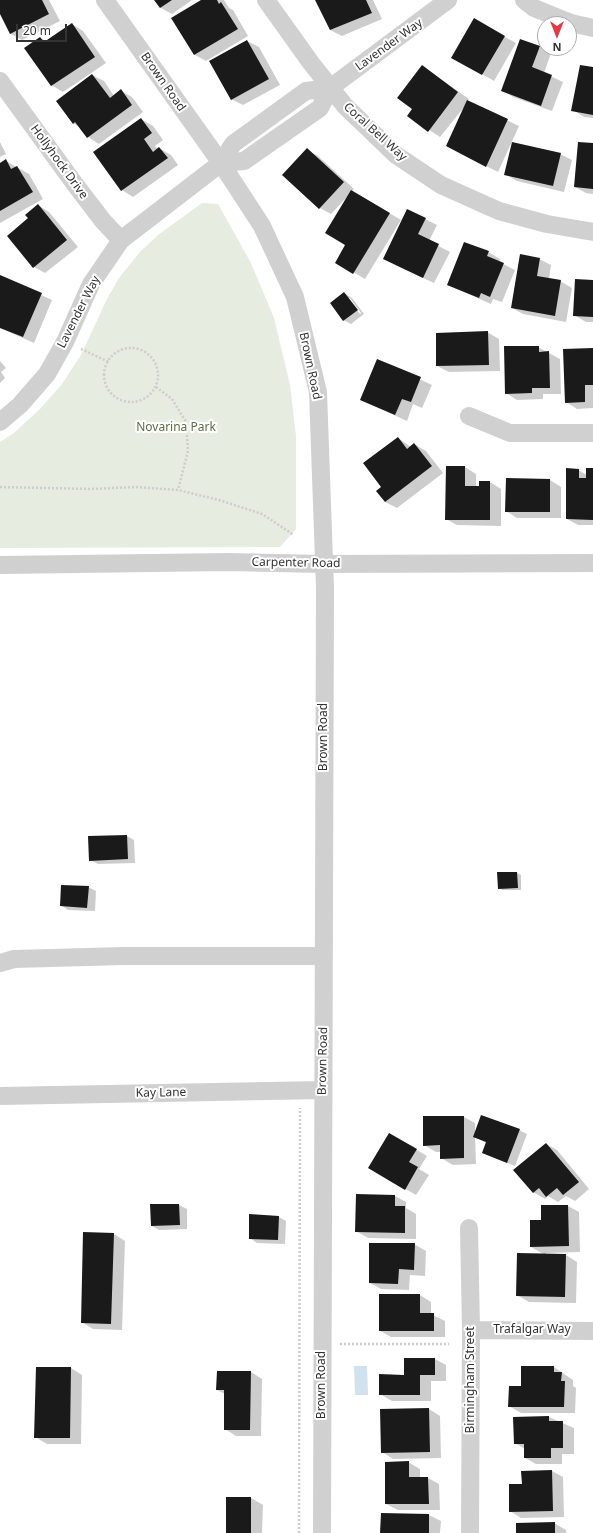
<!DOCTYPE html>
<style>
body{margin:0}
#map{position:relative;width:593px;height:1533px;overflow:hidden;background:#fff;font-family:"Noto Sans",sans-serif}
canvas{display:block}
.north{position:absolute;left:537px;top:16px;width:40px;height:40px;box-sizing:border-box;background:#fff;border:1px solid #adadad;border-radius:50%;rotate:180deg;font-size:11px;font-weight:700;line-height:16px;text-align:center;color:#333}
.north::after{content:'';display:block;margin:auto;width:14px;height:18px;background:#e63946;clip-path:polygon(50% 0,100% 100%,50% 72%,0 100%)}
.scale{position:absolute;left:16px;top:24px;width:51px;height:18px;box-sizing:border-box;border:2px solid #333;border-top:0;padding-left:5px;font-size:12px;line-height:14px;white-space:nowrap;color:#333;-webkit-text-stroke:3px #fff;paint-order:stroke}
</style>
<div id="map">
<canvas width="593" height="1533"></canvas>
<div class="north">N</div>
<div class="scale">20 m</div>
</div>
<script>
const g = document.querySelector('canvas').getContext('2d');
g.lineJoin = 'round';
function paint(path, color) { g.fillStyle = color; g.fill(path, 'evenodd'); }
const shape = rows => new Path2D(rows.map(r => 'M' + r).join(''));
function stroke(path, color, width, dash) { g.strokeStyle = color; g.lineWidth = width; g.lineCap = dash ? 'butt' : 'round'; g.setLineDash(dash || []); g.stroke(path); }
function drawText(font, color, halo, rows, align = 'center') {
  g.font = font + ' "Noto Sans",sans-serif'; g.lineWidth = 4; g.setLineDash([]); g.textBaseline = 'middle'; g.strokeStyle = halo; g.fillStyle = color; for (const [text, x, y, turn = 0] of rows) {
    g.save(); g.translate(x, y); g.rotate((+turn || 0) * Math.PI / 180); g.textAlign = isNaN(turn) ? turn : align; if (halo) g.strokeText(text, 0, 0); g.fillText(text, 0, 0); g.restore();
  }
}
const green = shape([
 [202,203,218,204,251,263,274,318,290,385,296,436,296,529,280,547,0,548,0,442,14,433,40,409,62,384,81,355,107,299,119,278,139,253,158,235]
]);
const water = shape([
 [354,1366,367,1366,368,1395,355,1395]
]);
const shadow = shape([
 [0,0,49,0,60,21,22,40,11,34,0,12],
 [155,0,192,0,172,14,161,8],
 [203,0,224,0,229,8,233,10,248,36,206,61,195,55,173,18],
 [316,0,373,0,382,19,342,36,330,30],
 [474,20,516,43,494,81,453,57],
 [72,24,83,31,106,63,63,92,51,85,41,38,47,42],
 [247,41,259,47,280,85,243,105,231,99],
 [540,47,551,53,544,73,563,82,552,111,513,97,502,90],
 [422,66,469,99,467,101,519,126,498,172,458,152,465,106,440,137,408,116,414,109],
 [593,69,593,118,584,117,573,110],
 [92,75,104,81,114,96,121,91,132,97,143,112,99,144,88,137,81,128,73,123],
 [141,119,153,126,163,140,155,146,158,149,159,148,171,155,178,165,133,197,122,190],
 [0,142,6,154,0,157],
 [593,144,593,194,586,193,575,187],
 [307,150,318,156,354,189,352,191,401,220,365,279,336,262,347,245,347,197,331,214,320,208],
 [560,154,572,160,564,192,517,181,505,174],
 [6,161,29,174,43,199,0,223,0,164],
 [38,205,49,212,78,247,45,273,34,267,30,218],
 [407,210,437,225,429,241,450,252,434,283,395,265],
 [488,252,500,259,499,262,515,270,502,302,493,299,491,304,448,285],
 [539,259,551,265,549,279,560,281,572,288,566,322,523,314,512,308],
 [0,276,52,300,34,343,0,328],
 [593,281,593,322,586,322,574,315],
 [344,293,352,298,364,314,351,324,343,320],
 [348,298,350,298,361,313,360,314],
 [487,332,499,339,500,371,449,372,437,366],
 [538,347,560,359,561,394,543,394,543,399,517,400,506,393],
 [593,349,593,408,577,409,566,402],
 [378,360,432,385,422,408,413,404,407,421,361,400],
 [0,361,6,368,1,372,5,378,0,383],
 [398,438,411,447,414,444,426,451,443,473,397,508,385,502,383,487],
 [465,467,476,474,476,487,480,487,490,482,501,489,501,526,457,525,446,519],
 [593,469,593,525,578,525,567,519,578,470,587,475],
 [507,479,550,480,561,487,561,518,517,518,506,511],
 [127,836,134,840,135,863,98,864,90,860],
 [517,873,521,875,521,890,502,890,499,888],
 [88,887,96,891,95,911,68,910,61,905],
 [464,1117,475,1123,475,1133,519,1130,527,1134,515,1166,483,1153,487,1143,475,1137,476,1164,453,1165,441,1158,441,1152,436,1152,424,1145],
 [390,1134,427,1156,419,1169,429,1175,416,1195,369,1168],
 [546,1144,557,1150,589,1189,575,1201,566,1196,558,1202,548,1196,545,1199,533,1192],
 [357,1195,395,1196,406,1202,406,1208,416,1214,416,1239,368,1238,356,1231],
 [151,1205,179,1205,187,1209,187,1229,159,1230,152,1226],
 [568,1206,579,1212,580,1252,546,1253,546,1255,566,1255,577,1262,576,1303,529,1302,517,1295,545,1255,531,1247,542,1221],
 [279,1217,286,1221,285,1244,257,1243,250,1238],
 [114,1234,125,1241,122,1330,93,1329,82,1322],
 [414,1244,426,1251,425,1276,410,1275,409,1290,381,1289,370,1283],
 [420,1295,431,1302,431,1314,445,1321,445,1337,391,1337,380,1331],
 [435,1359,446,1365,446,1381,431,1381,431,1401,392,1401,380,1394,405,1376],
 [554,1367,573,1380,573,1386,576,1388,575,1413,521,1413,509,1406],
 [37,1368,71,1368,82,1375,81,1444,47,1444,35,1437],
 [251,1372,262,1379,261,1436,236,1436,225,1429,225,1394,217,1390],
 [429,1409,440,1416,441,1458,393,1459,382,1452],
 [549,1417,574,1428,574,1454,562,1454,562,1464,536,1464,525,1458,525,1449,515,1443],
 [408,1462,420,1469,420,1478,428,1478,439,1484,440,1510,398,1510,386,1504],
 [552,1471,563,1477,564,1517,521,1518,510,1511,523,1485],
 [227,1498,251,1498,263,1505,262,1533,227,1533],
 [382,1514,429,1515,441,1521,440,1533,381,1533],
 [554,1523,566,1530,566,1533,517,1533]
]);
const building = shape([
 [0,0,42,0,49,14,10,34,0,14],
 [154,0,172,0,160,8],
 [201,0,217,0,219,4,221,2,238,29,194,55,171,18],
 [315,0,366,0,372,13,330,30],
 [474,18,505,36,482,75,451,58],
 [72,23,95,57,51,86,24,48,40,37,44,42],
 [520,39,540,46,532,67,552,75,541,106,501,91],
 [247,40,269,79,231,100,209,61],
 [422,65,458,92,428,132,407,116,412,109,397,98],
 [580,65,593,67,593,115,571,111],
 [92,74,110,98,121,89,132,105,87,138,75,122,73,124,56,101],
 [467,100,508,119,486,167,446,146],
 [141,118,152,133,144,139,153,152,159,147,168,158,121,191,93,152],
 [512,142,561,153,553,186,504,175],
 [578,142,593,143,593,189,574,187],
 [307,148,344,182,319,209,282,175],
 [6,159,11,169,17,166,33,192,0,211,0,163],
 [351,190,390,213,353,274,335,263,345,245,325,233],
 [38,204,67,240,33,268,7,236,28,218,25,215],
 [407,209,426,218,418,234,439,244,423,278,383,259],
 [464,242,489,251,487,256,504,263,490,297,481,293,479,298,447,285],
 [520,254,540,258,537,276,561,280,555,316,511,308],
 [0,275,42,293,23,337,0,328],
 [575,279,593,280,593,317,573,316],
 [344,292,358,310,343,321,330,303],
 [488,331,489,365,436,366,436,333],
 [504,346,539,346,539,352,549,351,550,388,532,388,532,393,505,394],
 [593,348,593,385,585,385,585,402,565,403,563,349],
 [377,359,421,377,411,402,402,399,395,415,360,400],
 [398,437,407,449,414,443,432,466,385,502,376,491,381,487,363,463],
 [446,466,465,466,465,486,479,486,479,481,490,481,490,520,445,520],
 [566,468,579,469,579,478,586,478,586,468,593,468,593,520,566,519],
 [506,478,550,479,550,512,505,512],
 [127,835,128,859,89,861,88,836],
 [497,872,517,872,518,888,498,889],
 [61,885,89,886,87,908,60,906],
 [481,1115,520,1129,507,1163,482,1153,486,1142,473,1137],
 [423,1116,464,1116,464,1158,440,1159,440,1145,423,1146],
 [389,1133,417,1149,409,1162,418,1167,405,1190,368,1168],
 [546,1143,579,1182,563,1195,557,1188,546,1197,539,1188,533,1193,513,1170],
 [356,1194,395,1195,395,1206,405,1206,405,1233,355,1232],
 [150,1204,179,1204,180,1225,151,1226],
 [541,1205,568,1205,569,1246,530,1247,530,1220,541,1220],
 [249,1214,279,1216,278,1240,249,1239],
 [83,1232,114,1233,111,1324,81,1323],
 [369,1243,415,1243,414,1270,399,1269,398,1284,369,1283],
 [517,1253,566,1254,565,1297,516,1296],
 [379,1294,420,1294,420,1313,434,1313,434,1331,379,1331],
 [404,1358,435,1358,435,1375,420,1375,420,1395,379,1395,379,1374,404,1375],
 [521,1366,554,1366,554,1372,562,1372,561,1381,565,1381,564,1407,508,1407,509,1386,521,1386],
 [36,1367,71,1367,70,1438,34,1438],
 [217,1371,251,1371,250,1430,224,1430,224,1390,216,1390],
 [429,1408,430,1452,381,1453,380,1409],
 [549,1416,549,1421,563,1421,563,1448,551,1448,551,1458,524,1458,524,1444,514,1444,513,1417],
 [409,1461,409,1477,428,1477,429,1504,385,1504,385,1462],
 [552,1470,553,1511,509,1512,509,1484,522,1484,521,1471],
 [226,1497,251,1497,251,1533,226,1533],
 [381,1513,429,1514,429,1533,380,1533],
 [555,1522,555,1533,516,1533,516,1523]
]);
const path = shape([
 '104 375a27 27 0 1 1 54 0a27 27 0 1 1-54 0Z',
 [81,349,109,362],
 [156,387,172,399,186,422,188,451,178,490],
 [0,487,91,489,135,487,178,490,219,500,262,514,294,535],
 [340,1344,449,1344],
 [299,1533,300,1108]
]);
const minor = shape([
 [105,0,221,163,262,226,295,297,318,392,325,588,322,1533],
 [266,0,311,63,345,106,396,155,441,185,499,211,547,224,593,232],
 [524,0,534,8,571,23,593,28],
 [0,81,74,183,103,221,121,240],
 [221,163,244,161,320,108,330,88,448,0],
 [469,416,510,433,593,433],
 [0,422,20,405,47,374,65,342,91,284,121,240,221,163,233,144,306,91,330,88],
 [0,565,228,562,323,564,593,563],
 [0,963,14,959,124,956,324,956],
 [0,1096,322,1090],
 [469,1228,471,1330,470,1533],
 [471,1330,593,1331]
]);
const streetNames = [
 ["Lavender Way",389,45,-36],
 ["Brown Road",163,82,55],
 ["Coral Bell Way",375,132,42],
 ["Hollyhock Drive",59,162,54],
 ["Lavender Way",79,312,-63],
 ["Brown Road",310,366,78],
 ["Carpenter Road",296,563,1],
 ["Brown Road",324,737,-90],
 ["Brown Road",323,1061,-89],
 ["Kay Lane",161,1093,-1],
 ["Trafalgar Way",532,1330],
 ["Birmingham Street",471,1380,-90],
 ["Brown Road",322,1385,-90]
];
const parkNames = [
 ["Novarina Park",176,428]
];
paint(green, '#e6ecdf');
paint(water, '#cfe2ee');
paint(shadow, '#0003');
paint(building, '#1a1a1a');
stroke(path, '#cdcdcd', 2.5, [2, 2]);
stroke(minor, '#d0d0d0', 18);
drawText('12px', '#333', '#fff', streetNames);
drawText('12px', '#56703f', '#fff', parkNames);
</script>
